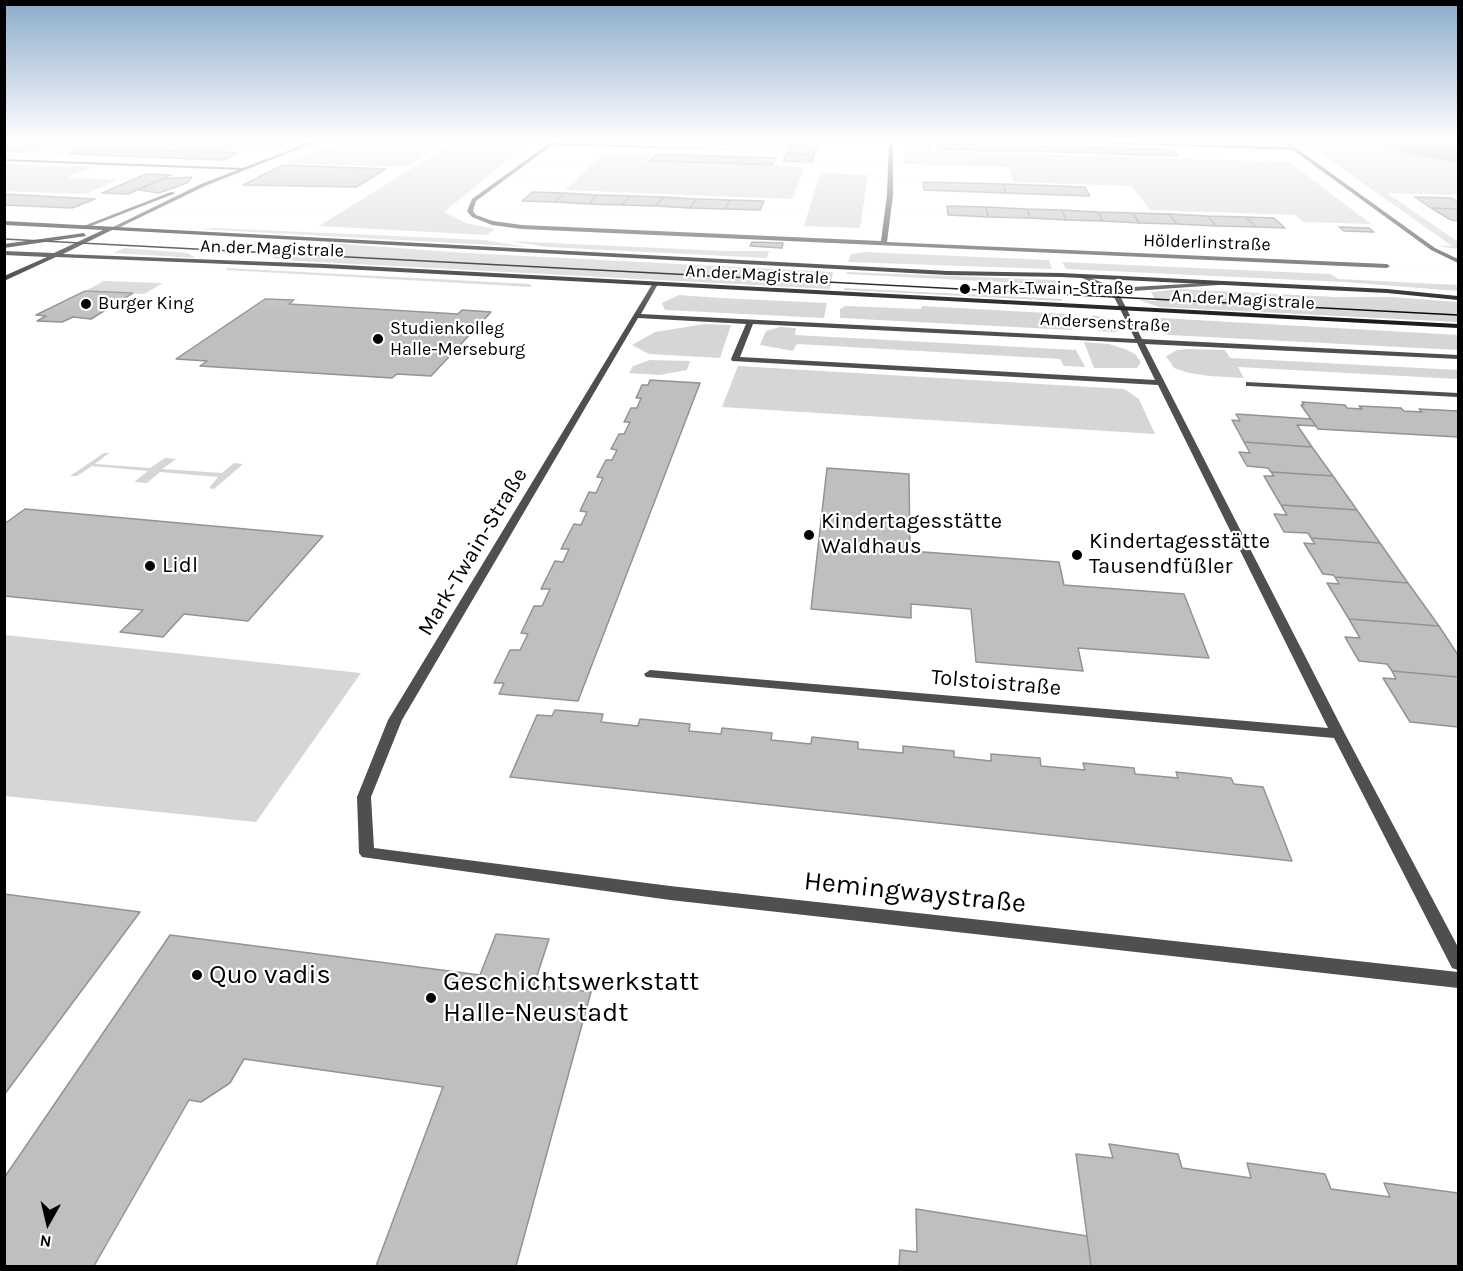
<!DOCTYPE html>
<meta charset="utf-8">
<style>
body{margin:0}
#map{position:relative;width:1463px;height:1271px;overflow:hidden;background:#fff;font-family:Karla,sans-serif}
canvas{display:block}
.frame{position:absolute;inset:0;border:6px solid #000;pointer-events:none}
.north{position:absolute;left:18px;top:1193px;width:60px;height:60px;-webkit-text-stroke:4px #fff;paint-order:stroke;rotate:188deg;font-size:16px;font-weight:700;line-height:24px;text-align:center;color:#000}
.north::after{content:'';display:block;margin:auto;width:21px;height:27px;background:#000;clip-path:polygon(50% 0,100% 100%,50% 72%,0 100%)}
</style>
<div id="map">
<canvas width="1463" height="1271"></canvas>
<div class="frame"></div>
<div class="north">N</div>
</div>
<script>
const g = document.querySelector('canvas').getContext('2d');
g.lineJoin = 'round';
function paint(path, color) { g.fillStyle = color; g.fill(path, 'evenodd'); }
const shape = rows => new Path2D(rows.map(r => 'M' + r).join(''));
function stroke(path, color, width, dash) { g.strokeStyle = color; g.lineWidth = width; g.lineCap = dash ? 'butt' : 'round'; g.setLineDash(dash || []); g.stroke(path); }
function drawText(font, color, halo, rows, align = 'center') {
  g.font = font + ' Karla,sans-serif'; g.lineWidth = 4.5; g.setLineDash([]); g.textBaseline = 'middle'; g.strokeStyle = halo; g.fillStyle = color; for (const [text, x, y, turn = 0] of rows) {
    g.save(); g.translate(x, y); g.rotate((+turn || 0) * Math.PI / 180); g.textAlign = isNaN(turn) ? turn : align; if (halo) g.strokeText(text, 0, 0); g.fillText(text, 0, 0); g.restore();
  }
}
const green = shape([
 [5,140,302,140,284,146,264,145,238,153,88,148,69,154,20,152,37,145,5,144],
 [345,140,451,140,405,167,287,163],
 [457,140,532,140,444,212,466,223,495,229,486,235,319,226],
 [562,140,790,140,787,148,559,142],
 [1302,140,1458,140,1458,195,1387,193,1458,242,1458,249,1437,246,1452,246],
 [904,143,930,143,932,151,1289,162,1371,224,1303,222,1295,215,1150,210,1132,186,1014,182,1008,167,904,164],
 [605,152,650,154,644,162,805,167,792,199,565,190],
 [5,164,92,167,65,178,117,180,86,194,5,191],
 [820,173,868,175,860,228,804,226],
 [215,228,485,240,527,247,198,229],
 [509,241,725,251,769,251,767,258,547,247],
 [343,244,467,253,833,272,830,289,298,261,272,258,285,248],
 [125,248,187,253,196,258,113,253],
 [865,252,1049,260,1052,269,848,262,851,254],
 [1062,262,1330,274,1339,279,1458,285,1458,291,1343,282,1066,269],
 [227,268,530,284,532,287,225,270],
 [847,272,1055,280,1058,285,846,274],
 [104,281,163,283,144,294,85,291],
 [844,288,1062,299,1062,301,844,290],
 [1180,289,1336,297,1392,297,1458,302,1458,322,1159,307,1139,300,1156,301,1151,292],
 [679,295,721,298,827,303,824,318,665,310,662,303],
 [846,306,921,309,922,306,1066,314,1072,330,840,318,840,309],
 [1092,315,1111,319,1119,324,1121,328,1116,332,1099,331],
 [1161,318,1458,335,1458,350,1169,335,1159,331,1155,324],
 [705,324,731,325,720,358,649,354,632,345,655,332],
 [780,327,796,328,795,335,1076,350,1085,367,1064,366,1060,359,797,344,793,351,760,345,766,331],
 [1084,342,1109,344,1125,349,1135,354,1141,362,1137,368,1094,368],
 [1189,349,1225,350,1230,358,1458,370,1458,379,1238,367,1244,378,1209,376,1189,373,1174,368,1166,356,1177,350],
 [650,360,690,361,687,370,659,375,629,373,633,366],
 [738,366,1124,389,1139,399,1155,434,722,407],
 [104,453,109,453,95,464,150,468,165,458,176,459,162,469,222,473,234,463,243,464,214,489,209,488,218,477,160,472,147,483,134,482,148,471,92,466,77,476,70,476],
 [5,635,361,673,256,822,5,796]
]);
const water = shape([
 [1402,140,1458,140,1458,162,1406,154,1387,146]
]);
const building = shape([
 [791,141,819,141,817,148,789,147,791,141],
 [937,143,965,143,967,150,938,149,937,143],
 [966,143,992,144,994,151,967,150,966,143],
 [4,144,39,145,20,152,4,151,4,144],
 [993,144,1022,145,1024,151,994,151,993,144],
 [1022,145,1051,146,1054,152,1024,151,1022,145],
 [1051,146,1081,147,1084,153,1054,152,1051,146],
 [789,147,817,148,814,155,786,154,789,147],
 [1081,147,1109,148,1114,154,1084,153,1081,147],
 [1113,147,1139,149,1145,155,1114,154,1109,148,1113,147],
 [87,148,238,153,223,160,69,154,87,148],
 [1144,148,1172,150,1178,156,1145,155,1139,149,1144,148],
 [656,154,776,158,773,165,650,161,656,154],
 [786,154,814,155,812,162,783,161,786,154],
 [283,165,386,169,356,187,243,185,283,165],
 [146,174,171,175,128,194,102,193,146,174],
 [192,177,187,183,159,193,139,190,162,179,192,177],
 [923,182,1003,184,1006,193,924,190,923,182],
 [1003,184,1085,187,1090,196,1006,193,1003,184],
 [532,192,564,193,555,202,522,201,532,192],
 [564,193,597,195,589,204,555,202,564,193],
 [4,194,95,199,72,208,4,205,4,194],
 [597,195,630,196,622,205,589,204,597,195],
 [630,196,663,197,656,206,622,205,630,196],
 [663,197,696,199,690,208,656,206,663,197],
 [1415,197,1452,198,1458,202,1458,209,1431,208,1415,197],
 [696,199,730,200,725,209,690,208,696,199],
 [730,200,764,201,760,210,725,209,730,200],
 [947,206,986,207,988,217,948,215,947,206],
 [986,207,1027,209,1030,218,988,217,986,207],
 [1431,208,1458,209,1458,221,1451,220,1431,208],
 [1027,209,1062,210,1066,220,1030,218,1027,209],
 [1062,210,1098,212,1103,221,1066,220,1062,210],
 [1098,212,1133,213,1139,223,1103,221,1098,212],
 [1133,213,1169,214,1177,224,1139,223,1133,213],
 [1169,214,1208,216,1216,226,1177,224,1169,214],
 [1208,216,1246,217,1256,227,1216,226,1208,216],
 [1246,217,1274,218,1285,228,1256,227,1246,217],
 [1339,227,1369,228,1374,232,1344,231,1339,227],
 [752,242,783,243,782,248,750,246,752,242],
 [85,291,133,293,91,319,73,317,62,322,37,321,46,316,36,315,85,291],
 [265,299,294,300,289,304,458,314,462,310,491,312,431,376,397,374,392,378,200,366,207,361,176,359,265,299],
 [650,380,700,383,578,701,499,694,504,683,494,683,510,650,520,650,528,634,521,633,534,606,542,606,550,589,541,589,555,561,563,562,569,549,561,549,574,524,581,525,587,512,580,511,589,492,596,493,603,478,597,477,606,460,612,460,617,450,611,449,619,434,624,434,630,422,624,422,631,408,637,408,641,398,636,398,642,385,648,385,650,380],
 [1302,402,1345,405,1347,408,1362,409,1359,406,1401,408,1404,411,1422,412,1419,409,1458,411,1458,437,1318,429,1301,405,1304,405,1302,402],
 [1236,414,1311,419,1316,426,1297,425,1312,447,1244,442,1232,420,1240,421,1236,414],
 [1244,442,1312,447,1333,476,1271,472,1268,468,1247,466,1239,452,1250,453,1244,442],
 [827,468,909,474,910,551,1059,562,1064,585,1184,594,1209,658,1078,648,1083,671,976,662,971,609,911,604,911,618,811,609,827,468],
 [1271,472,1333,476,1357,510,1281,505,1264,476,1274,476,1271,472],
 [1281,505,1357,510,1380,543,1311,538,1308,533,1284,532,1274,514,1287,515,1281,505],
 [25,509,323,536,248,621,184,614,163,637,120,632,143,610,4,596,4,524,25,509],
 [1311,538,1380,543,1408,583,1335,577,1333,575,1323,574,1304,543,1315,544,1311,538],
 [1335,577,1408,583,1439,626,1349,619,1327,583,1339,584,1335,577],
 [1349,619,1439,626,1458,655,1458,677,1392,671,1387,664,1359,661,1345,637,1360,638,1349,619],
 [1392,671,1458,677,1458,727,1410,722,1383,678,1396,679,1392,671],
 [555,710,603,714,601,722,638,726,640,719,690,724,689,731,721,734,722,728,772,733,771,740,811,744,812,737,858,742,858,749,903,753,903,746,954,751,954,757,991,761,991,754,1040,758,1041,766,1085,770,1083,763,1134,768,1135,774,1178,778,1176,772,1231,778,1234,784,1263,787,1292,861,510,777,537,715,552,716,555,710],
 [4,894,140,912,4,1095,4,894],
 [496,934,549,939,534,985,591,992,516,1266,376,1266,443,1087,244,1059,230,1083,201,1102,189,1100,94,1266,4,1266,4,1178,170,935,480,975,496,934],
 [1109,1144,1178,1154,1182,1168,1251,1178,1247,1163,1325,1174,1331,1189,1390,1197,1384,1183,1458,1193,1458,1266,1091,1266,1076,1154,1113,1158,1109,1144],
 [916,1209,1087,1236,1091,1266,899,1266,900,1250,917,1252,916,1209]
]);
const minor = shape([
 [554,140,559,140,556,143,780,151,552,145,476,201,473,211,476,215,493,221,522,225,881,241,887,195,889,140,893,140,893,195,887,242,1387,264,1390,266,1387,268,522,229,492,225,472,217,467,211,472,199,554,140],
 [1005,140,1290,147,1280,140,1285,140,1435,248,1458,259,1458,263,1431,250,1293,150,1005,140],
 [4,159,243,168,245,169,243,170,4,161,4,159],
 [1080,275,1084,275,1115,288,1221,282,1221,284,1219,285,1118,292,1142,339,1458,355,1458,359,1145,344,1345,734,1458,947,1458,970,1452,968,1334,738,646,677,644,674,650,670,1328,728,1158,385,732,361,731,359,746,324,638,318,402,720,371,797,374,848,670,886,1458,972,1458,988,670,900,362,857,359,853,357,797,388,720,653,283,658,284,641,314,1135,339,1111,291,1080,277,1080,275],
 [753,324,1137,343,1155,380,740,357,753,324],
 [1246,382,1458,393,1458,397,1249,386,1246,386,1246,382]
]);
const tertiary = shape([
 [316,140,321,140,205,186,114,230,109,229,201,184,316,140],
 [171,192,176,193,86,228,81,227,171,192]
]);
const secondary = shape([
 [4,221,948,271,1061,273,1387,289,1458,296,1458,300,1387,293,1061,277,948,275,112,230,63,254,324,264,1458,324,1458,328,324,268,56,257,4,281,4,276,47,257,4,255,4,251,54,253,103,230,4,225,4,221],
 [84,233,86,236,4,248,4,244,84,233]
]);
const tram = shape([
 [4,239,1458,315]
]);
const markers = [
 [965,289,6,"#000"],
 [86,304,6,"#000"],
 [378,339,6,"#000"],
 [809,535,6,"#000"],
 [1077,555,6,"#000"],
 [150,566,6,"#000"],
 [197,975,6,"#000"],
 [431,998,6,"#000"]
];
const farStreetnames = [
 ["Hölderlinstraße",1207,243,2],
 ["An der Magistrale",272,249,2],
 ["An der Magistrale",757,275,3],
 ["An der Magistrale",1243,300,3],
 ["Andersenstraße",1105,323,3]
];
const farPoinames = [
 ["Mark-Twain-Straße",977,289],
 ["Burger King",98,304],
 ["Studienkolleg",390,329],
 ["Halle-Merseburg",390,350]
];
const poiNames = [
 ["Kindertagesstätte",821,522],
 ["Waldhaus",821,547],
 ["Kindertagesstätte",1089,542],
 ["Tausendfüßler",1089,567],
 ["Lidl",162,566]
];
const streetNames = [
 ["Mark-Twain-Straße",473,552,-59],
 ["Tolstoistraße",996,683,5]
];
const nearStreetnames = [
 ["Hemingwaystraße",915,893,6]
];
const nearPoinames = [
 ["Quo vadis",209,975],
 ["Geschichtswerkstatt",443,982],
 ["Halle-Neustadt",443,1013]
];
paint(green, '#d6d6d6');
paint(water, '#9d9d9d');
paint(building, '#bfbfbf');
stroke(building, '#939393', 1.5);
paint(minor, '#4f4f4f');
paint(tertiary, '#4f4f4f');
paint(secondary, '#1c1c1c');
stroke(tram, '#000', 1.5);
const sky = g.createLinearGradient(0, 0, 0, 318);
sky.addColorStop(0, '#8aabca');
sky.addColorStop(0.44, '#fff');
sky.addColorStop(1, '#ffffff00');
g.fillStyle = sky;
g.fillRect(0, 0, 1463, 318);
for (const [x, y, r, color] of markers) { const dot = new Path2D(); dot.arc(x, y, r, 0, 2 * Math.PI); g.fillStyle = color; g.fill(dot); stroke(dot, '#fff', 2); }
drawText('18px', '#000', '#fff', farStreetnames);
drawText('18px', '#000', '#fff', farPoinames, 'left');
drawText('22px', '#000', '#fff', poiNames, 'left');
drawText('22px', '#000', '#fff', streetNames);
drawText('27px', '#000', '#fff', nearStreetnames);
drawText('27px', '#000', '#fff', nearPoinames, 'left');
</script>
